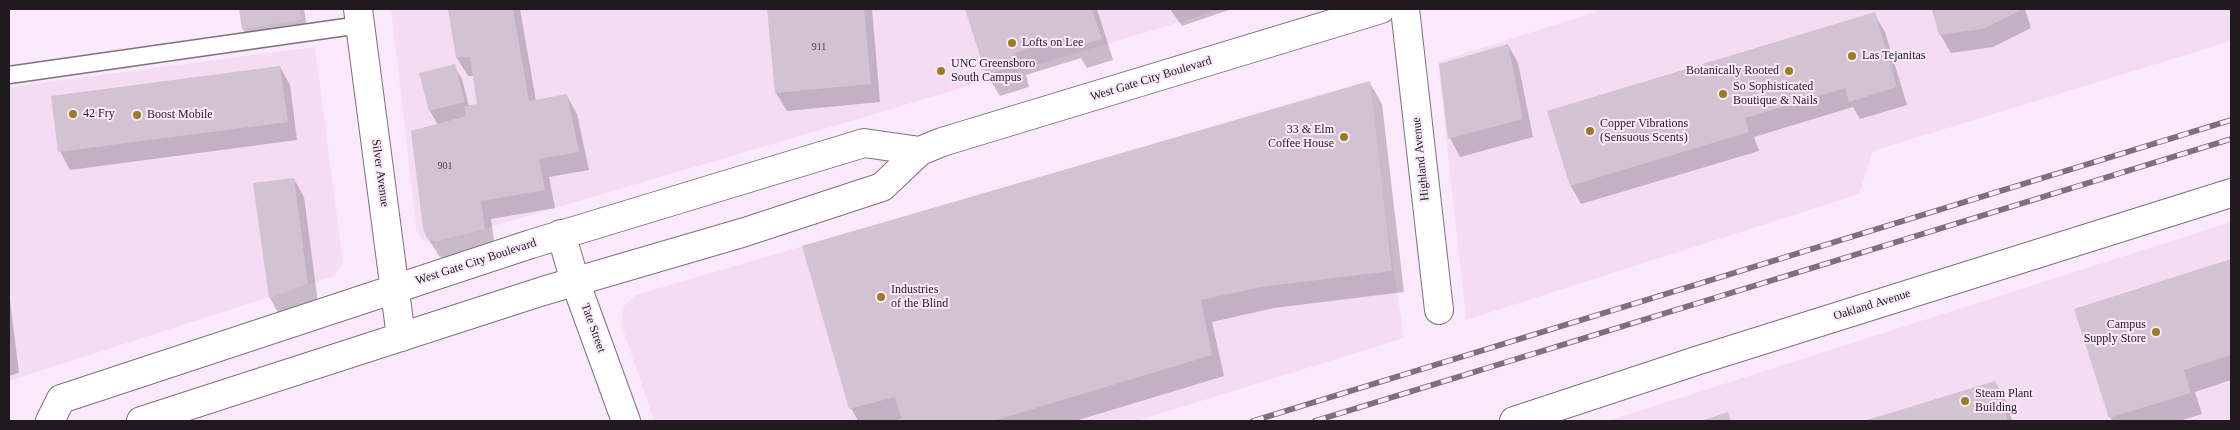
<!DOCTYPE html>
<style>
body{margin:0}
#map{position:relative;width:2240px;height:430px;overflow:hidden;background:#fae9fa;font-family:"Times New Roman",serif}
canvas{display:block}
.frame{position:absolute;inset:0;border:10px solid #201a20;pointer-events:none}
</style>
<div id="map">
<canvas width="2240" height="430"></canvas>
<div class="frame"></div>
</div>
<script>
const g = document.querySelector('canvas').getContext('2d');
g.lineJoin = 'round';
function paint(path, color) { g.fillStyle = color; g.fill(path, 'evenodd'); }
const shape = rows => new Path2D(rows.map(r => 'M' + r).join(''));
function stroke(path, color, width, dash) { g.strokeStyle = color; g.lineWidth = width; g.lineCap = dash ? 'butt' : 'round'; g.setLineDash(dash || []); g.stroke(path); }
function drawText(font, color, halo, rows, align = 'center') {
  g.font = font + ' "Times New Roman",serif'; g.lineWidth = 4; g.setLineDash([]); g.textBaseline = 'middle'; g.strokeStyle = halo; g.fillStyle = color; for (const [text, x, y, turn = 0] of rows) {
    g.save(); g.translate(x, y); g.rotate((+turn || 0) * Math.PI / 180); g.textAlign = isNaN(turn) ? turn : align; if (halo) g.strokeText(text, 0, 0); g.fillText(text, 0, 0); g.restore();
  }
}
const built = shape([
 [391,9,1223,9,871,115,432,244,423,240,417,232],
 [1605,9,2231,9,2231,41,1873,151,1859,194,1466,320,1438,62],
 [315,47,343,263,334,276,9,381,9,87],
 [1360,83,1367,88,1404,338,1136,421,654,421,621,323,624,306,636,295],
 [2231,222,2231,421,1608,421]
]);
const shadow = shape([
 [240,9,304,9,308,34,251,42,243,29],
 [450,9,520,9,536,101,567,96,577,114,589,170,549,177,555,208,491,219,495,247,446,260,439,256,428,238,438,125,430,111,420,74,454,66,462,79,469,107,479,105,474,76,468,76,457,58],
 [768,9,872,9,880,102,787,111,776,93],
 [967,9,1097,9,1113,60,1087,68,1081,58,1026,75,1029,87,1000,96,987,75],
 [1170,9,1232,9,1182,26],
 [1933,9,2025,9,2031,28,1993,47,1951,53,1940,34],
 [1874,14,1885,32,1907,105,1860,119,1853,107,1754,137,1759,151,1581,204,1571,186,1549,112],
 [1508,45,1518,63,1533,137,1460,157,1450,138],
 [280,67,290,85,297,140,70,170,60,151],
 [1370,83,1382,104,1404,292,1274,308,1212,322,1224,376,1075,421,903,421,902,419,893,421,858,421,851,408],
 [294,179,304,197,318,303,280,316,270,298,255,184],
 [2231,260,2231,380,2195,392,2202,414,2179,421,2112,421,2075,309],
 [9,292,19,373,9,376],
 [1995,382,2007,403,2012,421,1867,421]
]);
const building = shape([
 [239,9,299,9,301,20,242,29],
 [448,9,513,9,529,101,567,94,579,152,539,159,545,190,481,201,485,229,435,242,427,238,423,228,411,131,466,116,464,106,477,104,470,57,456,58],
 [767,9,864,9,871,84,775,93],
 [965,9,1092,9,1102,39,1073,47,1070,36,1015,53,1018,65,986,75],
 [1932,9,2023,9,1983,29,1939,35],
 [1875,12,1897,87,1849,102,1845,88,1745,118,1749,132,1570,186,1547,111],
 [1508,44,1523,119,1448,139,1439,64],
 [455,64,465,102,429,111,419,73],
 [280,66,288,122,58,152,51,96],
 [1370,81,1392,271,1261,287,1201,300,1212,355,993,421,902,421,895,397,849,409,802,246],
 [294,178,308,284,269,298,253,183],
 [2231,259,2231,355,2184,370,2191,393,2109,418,2074,309],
 [1995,381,2008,421,1864,421],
 [1728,412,1731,421,1701,421]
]);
const lane = shape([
 [9,75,360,25]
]);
const street = shape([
 [358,9,401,337],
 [1405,9,1439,310],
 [1514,421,1699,360,2231,193]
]);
const secondary = shape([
 [561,234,575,281,626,421]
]);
const primary = shape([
 [50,421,61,399,531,244,864,143,920,151],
 [141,421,543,291,745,232,882,187,920,151,942,142,1381,9]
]);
const rail = shape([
 [1253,421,2231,120],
 [1315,421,2231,139]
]);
const markers = [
 [1012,43,5,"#987d25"],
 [1852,56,5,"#987d25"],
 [941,71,5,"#987d25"],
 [1789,71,5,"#987d25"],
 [1723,94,5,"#987d25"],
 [73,114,5,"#987d25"],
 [137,115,5,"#987d25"],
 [1590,131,5,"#987d25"],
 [1344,137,5,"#987d25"],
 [881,297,5,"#987d25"],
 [2156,332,5,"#987d25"],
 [1965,401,5,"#987d25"]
];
const numberNames = [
 ["911",819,47],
 ["901",445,166]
];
const poiNames = [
 ["Lofts on Lee",1022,43],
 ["Las Tejanitas",1862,56],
 ["UNC Greensboro",951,64],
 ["South Campus",951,78],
 ["Botanically Rooted",1779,71,"right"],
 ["So Sophisticated",1733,87],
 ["Boutique & Nails",1733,101],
 ["42 Fry",83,114],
 ["Boost Mobile",147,115],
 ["Copper Vibrations",1600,124],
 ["(Sensuous Scents)",1600,138],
 ["33 & Elm",1334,130,"right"],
 ["Coffee House",1334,144,"right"],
 ["Industries",891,290],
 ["of the Blind",891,304],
 ["Campus",2146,325,"right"],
 ["Supply Store",2146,339,"right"],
 ["Steam Plant",1975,394],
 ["Building",1975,408]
];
const streetNames = [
 ["West Gate City Boulevard",1151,79,-17],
 ["Highland Avenue",1421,159,-96],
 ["Silver Avenue",380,173,82],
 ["West Gate City Boulevard",476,262,-18],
 ["Oakland Avenue",1872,305,-17],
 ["Tate Street",593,328,70]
];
paint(built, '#f4dcf3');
paint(shadow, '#0003');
paint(building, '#d2c2d2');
stroke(lane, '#80707f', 19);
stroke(street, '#80707f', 30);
stroke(secondary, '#80707f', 30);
stroke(primary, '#80707f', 30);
stroke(lane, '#fff', 16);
stroke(street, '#fff', 28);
stroke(secondary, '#fff', 28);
stroke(primary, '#fff', 28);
stroke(rail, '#7b707b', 5.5);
stroke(rail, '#fae9fa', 4, [11]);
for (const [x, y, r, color] of markers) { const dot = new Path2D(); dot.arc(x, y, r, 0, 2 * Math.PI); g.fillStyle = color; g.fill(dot); stroke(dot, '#fae9fa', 2); }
drawText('10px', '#4c444c', null, numberNames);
drawText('12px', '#201a20', '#fae9fa', poiNames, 'left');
drawText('12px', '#201a20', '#fae9fa', streetNames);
</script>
